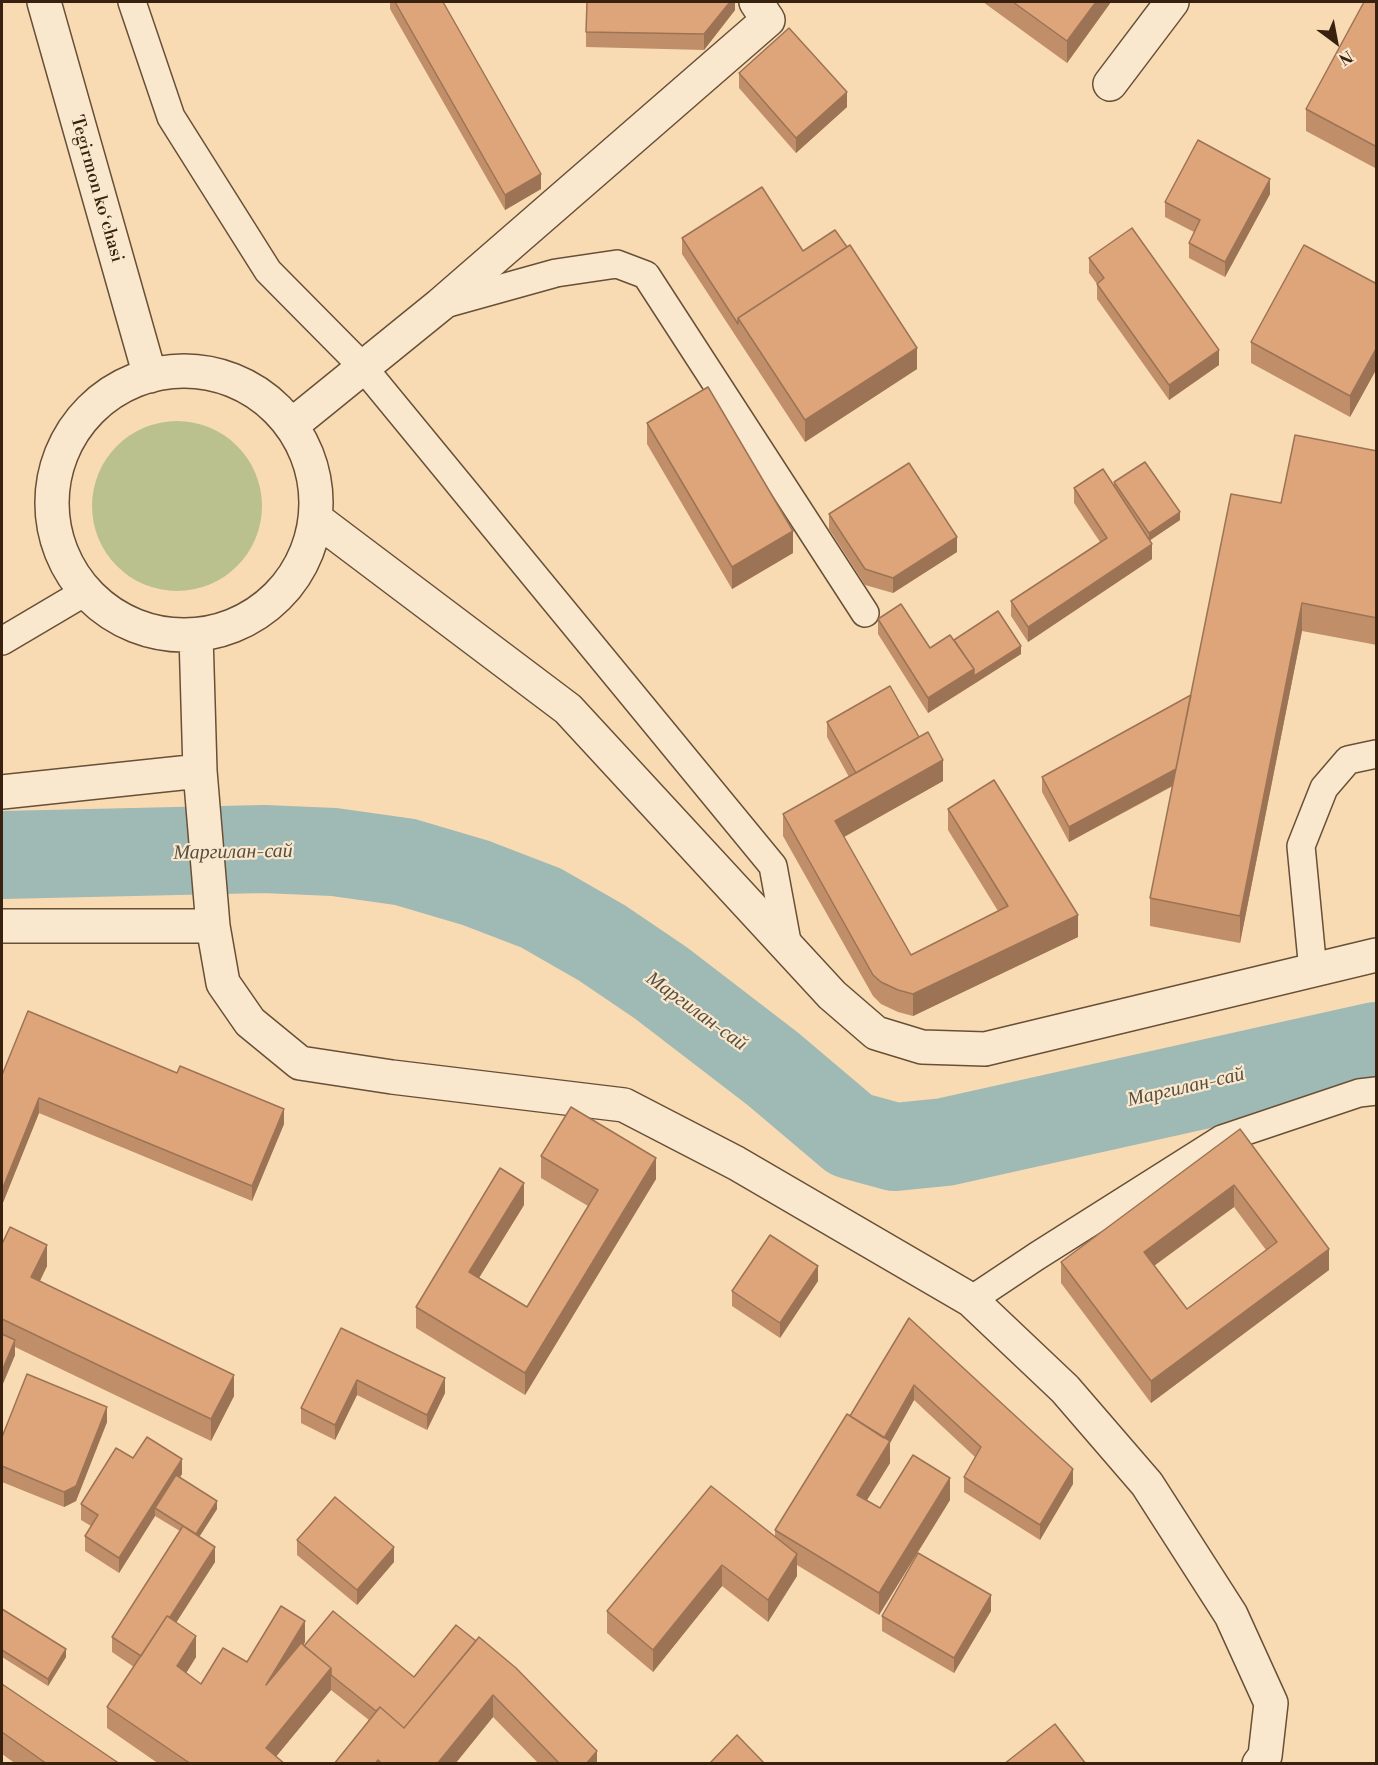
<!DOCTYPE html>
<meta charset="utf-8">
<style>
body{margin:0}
#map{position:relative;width:1378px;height:1765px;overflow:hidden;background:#f8dbb3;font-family:"Libre Bodoni",serif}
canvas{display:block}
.frame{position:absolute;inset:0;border:3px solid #38210e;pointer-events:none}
.north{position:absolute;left:1306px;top:12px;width:60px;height:60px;-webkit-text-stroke:4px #fae8ce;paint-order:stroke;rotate:148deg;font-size:16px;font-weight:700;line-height:24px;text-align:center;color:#38210e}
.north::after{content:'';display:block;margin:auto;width:21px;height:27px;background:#38210e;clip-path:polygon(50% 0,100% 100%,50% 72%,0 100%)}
</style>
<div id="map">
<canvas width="1378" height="1765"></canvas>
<div class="frame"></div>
<div class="north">N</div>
</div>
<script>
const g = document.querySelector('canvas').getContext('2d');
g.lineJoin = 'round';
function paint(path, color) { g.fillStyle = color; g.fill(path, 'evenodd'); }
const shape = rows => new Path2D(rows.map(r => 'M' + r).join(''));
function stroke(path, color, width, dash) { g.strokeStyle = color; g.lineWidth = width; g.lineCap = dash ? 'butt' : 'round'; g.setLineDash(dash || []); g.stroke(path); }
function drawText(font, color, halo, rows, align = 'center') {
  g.font = font + ' "Libre Bodoni",serif'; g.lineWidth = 4.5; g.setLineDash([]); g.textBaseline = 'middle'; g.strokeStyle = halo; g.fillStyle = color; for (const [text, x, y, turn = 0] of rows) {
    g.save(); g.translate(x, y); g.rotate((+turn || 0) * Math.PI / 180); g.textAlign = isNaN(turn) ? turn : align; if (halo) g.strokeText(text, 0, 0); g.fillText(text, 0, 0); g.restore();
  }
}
const green = shape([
 '92 506a85 85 0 1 1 170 0a85 85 0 1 1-170 0Z'
]);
const river = shape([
 [2,855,264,849,334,852,405,862,476,883,541,908,602,943,661,983,773,1069,851,1135,895,1147,945,1142,1376,1046]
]);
const lane = shape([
 [132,2,171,117,268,271,362,366,773,866,788,947],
 [441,305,556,273,617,264,646,275,865,613],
 [2,641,85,592],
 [1313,971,1301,846,1324,788,1348,760,1376,754],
 [971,1300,1037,1256,1222,1139,1359,1093,1376,1091]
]);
const street = shape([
 [44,2,150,376],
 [1110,84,1172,2],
 '52 503a132 132 0 1 1 264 0a132 132 0 1 1-264 0Z',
 [292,425,440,305,768,20,756,2],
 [316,519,568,709,832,995,876,1033,922,1047,985,1049,1376,955],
 [196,635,200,771,213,926,223,983,250,1022,300,1063,392,1077,624,1105,736,1163,971,1300,1065,1389,1147,1484,1231,1615,1271,1703,1265,1756,1259,1764],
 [2,792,200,771],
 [2,926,213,926]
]);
const wall = shape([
 [390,2,443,2,541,189,505,210,390,9],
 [735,2,735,10,704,50,586,47,586,32],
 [983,2,1111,2,1067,63],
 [1377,2,1377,169,1306,131,1306,109],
 [739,73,847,107,796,153,739,88],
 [1270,194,1225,277,1189,258,1189,243,1194,232,1165,217,1165,202],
 [682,238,803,251,917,369,805,442,682,254],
 [1089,258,1219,365,1169,400,1097,299,1097,284,1089,273],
 [1377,284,1377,368,1350,417,1251,363,1251,342],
 [647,423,793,553,732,589,647,444],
 [1377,451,1377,645,1302,631,1240,943,1150,926,1150,898,1173,786,1069,842,1042,792,1042,777,1191,695,1281,503],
 [1114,482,1180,520,1150,540,1152,559,1028,642,1011,616,1011,601,1100,542,1074,503,1074,488,1114,486],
 [829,514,957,552,893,593,865,585,829,529],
 [878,619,930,648,954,640,1021,654,928,713,878,634],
 [827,722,943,781,844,837,911,955,998,911,948,830,948,809,1078,937,913,1016,898,1012,881,1004,873,996,783,836,783,814,849,777,827,737],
 [2,1075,284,1124,252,1201,39,1113,2,1205],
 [1240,1129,1329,1270,1151,1403,1061,1283,1061,1262],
 [1234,1207,1266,1250,1187,1309,1154,1266],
 [541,1156,656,1179,525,1395,416,1328,416,1307,524,1205,479,1278,527,1307,588,1206,541,1178],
 [2,1244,47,1266,40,1281,234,1396,211,1441,15,1347,15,1355,2,1386],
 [818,1281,780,1338,732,1306,732,1291],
 [909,1318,1073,1484,1040,1540,964,1492,964,1477,975,1457,914,1400,890,1443,890,1463,867,1500,880,1508,950,1500,879,1615,797,1565,797,1576,768,1622,722,1586,653,1672,607,1633,607,1611,775,1537,775,1530,850,1416],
 [341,1328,445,1393,427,1430,357,1395,335,1440,301,1423,301,1408],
 [107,1422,76,1501,64,1507,2,1482,2,1437],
 [133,1458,182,1474,179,1478,217,1509,199,1537,215,1562,176,1622,196,1657,186,1673,201,1684,247,1662,305,1642,303,1645,414,1677,456,1625,597,1764,539,1764,493,1717,455,1764,334,1764,369,1720,331,1690,276,1756,285,1764,159,1764,107,1728,107,1707,134,1667,112,1652,112,1637,180,1531,155,1516,119,1573,85,1551,85,1536,91,1526,81,1520,81,1504],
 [297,1540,394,1562,357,1605,297,1555],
 [2,1609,66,1657,48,1686,2,1657],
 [991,1611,954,1673,882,1631,882,1616],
 [2,1684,120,1764,16,1764,2,1754]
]);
const shadedWall = shape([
 [730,2,735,2,735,10,704,50,704,34],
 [1096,2,1111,2,1067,63,1067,41],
 [847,92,847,107,796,153,796,138],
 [541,174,541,189,505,210,505,195],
 [1270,179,1270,194,1225,277,1225,262],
 [1377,347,1377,368,1350,417,1350,396],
 [917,348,917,369,805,442,805,420],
 [1219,350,1219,365,1169,400,1169,385],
 [1180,512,1180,520,1149,541,1149,533],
 [793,531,793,553,732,589,732,567],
 [957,537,957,552,893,593,893,578],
 [1152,544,1152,559,1028,642,1028,627],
 [1302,603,1302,631,1240,943,1240,916],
 [1021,646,1021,654,974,684,974,676],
 [974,669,974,684,928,713,928,698],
 [943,760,943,781,835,842,835,821],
 [1179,767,1179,782,1069,842,1069,827],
 [1078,915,1078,937,913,1016,913,994],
 [39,1098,39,1113,2,1205,2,1190],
 [284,1109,284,1124,252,1201,252,1186],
 [656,1158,656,1179,525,1395,525,1373],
 [524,1183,524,1205,469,1294,469,1272],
 [1234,1185,1234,1207,1144,1273,1144,1252],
 [47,1245,47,1266,31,1299,31,1277],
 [1329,1249,1329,1270,1151,1403,1151,1381],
 [818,1266,818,1281,780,1338,780,1323],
 [15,1340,15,1355,2,1386,2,1371],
 [234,1375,234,1396,211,1441,211,1419],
 [445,1378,445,1393,427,1430,427,1415],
 [357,1380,357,1395,335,1440,335,1425],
 [914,1385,914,1400,890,1443,890,1463,857,1516,857,1495,882,1442],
 [107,1407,107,1422,76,1501,64,1507,64,1492],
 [182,1459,182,1474,159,1510,155,1508,155,1516,119,1573,119,1558],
 [1073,1469,1073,1484,1040,1540,1040,1525],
 [950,1478,950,1500,879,1615,879,1593],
 [217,1501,217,1509,196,1542,196,1534],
 [215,1547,215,1562,144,1673,144,1658],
 [394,1547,394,1562,357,1605,357,1590],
 [797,1554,797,1576,768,1622,768,1600],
 [722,1565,722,1586,653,1672,653,1650],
 [991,1595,991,1611,954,1673,954,1658],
 [305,1621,305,1642,266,1706,266,1685],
 [196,1636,196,1657,177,1688,177,1666],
 [66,1649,66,1657,48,1686,48,1679],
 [331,1668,331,1690,270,1764,266,1748],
 [493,1695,493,1717,455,1764,437,1764],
 [597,1751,597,1764,586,1764]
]);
const building = shape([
 [395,2,443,2,541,174,505,195,395,2],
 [587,2,730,2,704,34,586,32,587,2],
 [1013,2,1096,2,1067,41,1013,2],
 [1364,2,1377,2,1377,147,1306,109,1364,2],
 [789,28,847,92,796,138,739,73,789,28],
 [1198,140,1270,179,1225,262,1189,243,1200,220,1165,202,1198,140],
 [762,187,803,251,835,230,847,247,738,318,738,324,682,238,762,187],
 [1132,228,1219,350,1169,385,1097,284,1104,278,1089,258,1132,228],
 [850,245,917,348,805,420,738,318,850,245],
 [1304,245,1377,284,1377,347,1350,396,1251,342,1304,245],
 [708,387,793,531,732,567,647,423,708,387],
 [1295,435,1377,451,1377,618,1302,603,1240,916,1150,898,1231,494,1281,503,1295,435],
 [1145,462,1180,512,1149,533,1114,482,1145,462],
 [909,463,957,537,893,578,865,569,829,514,909,463],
 [1103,469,1152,544,1028,627,1011,601,1107,538,1074,488,1103,469],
 [901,604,930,648,950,635,974,669,928,698,878,619,901,604],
 [998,611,1021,646,974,676,974,669,954,640,998,611],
 [890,686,919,737,856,773,827,722,890,686],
 [1191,695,1176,769,1069,827,1042,777,1191,695],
 [928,732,943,760,835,821,911,955,1008,906,948,809,994,780,1078,915,913,994,898,990,881,982,873,975,783,814,928,732],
 [28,1011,177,1073,180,1066,284,1109,252,1186,39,1098,2,1190,2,1075,28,1011],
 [571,1107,656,1158,525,1373,416,1307,500,1168,524,1183,469,1272,527,1307,598,1190,541,1156,571,1107],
 [1240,1129,1329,1249,1151,1381,1061,1262,1240,1129],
 [1234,1185,1277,1242,1187,1309,1144,1252,1234,1185],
 [10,1227,47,1245,31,1277,234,1375,211,1419,2,1319,2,1244,10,1227],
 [770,1235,818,1266,780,1323,732,1291,770,1235],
 [909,1318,1073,1469,1040,1525,964,1477,981,1447,914,1385,884,1438,850,1416,909,1318],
 [341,1328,445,1378,427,1415,357,1380,335,1425,301,1408,341,1328],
 [2,1334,15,1340,2,1371,2,1334],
 [27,1374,107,1407,76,1486,64,1492,2,1466,2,1437,27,1374],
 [847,1414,890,1441,857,1495,880,1508,913,1455,950,1478,879,1593,775,1530,847,1414],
 [147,1437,182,1459,119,1558,85,1536,98,1515,81,1504,116,1448,133,1458,147,1437],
 [176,1475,217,1501,196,1534,155,1508,176,1475],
 [711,1486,797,1554,768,1600,722,1565,653,1650,607,1611,711,1486],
 [335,1497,394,1547,357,1590,297,1540,335,1497],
 [183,1526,215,1547,170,1617,167,1616,141,1656,112,1637,183,1526],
 [918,1553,991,1595,954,1658,882,1616,918,1553],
 [281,1606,305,1621,266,1685,301,1643,331,1668,266,1748,285,1764,191,1764,107,1707,167,1616,196,1636,177,1666,201,1684,223,1648,247,1662,281,1606],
 [2,1609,66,1649,48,1679,2,1650,2,1609],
 [333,1611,414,1677,456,1625,476,1641,404,1728,380,1707,376,1711,331,1675,331,1668,304,1646,333,1611],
 [479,1637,516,1668,597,1751,586,1764,560,1764,493,1695,437,1764,382,1764,378,1760,375,1764,334,1764,380,1707,404,1728,479,1637],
 [2,1684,120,1764,47,1764,2,1732,2,1684],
 [1055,1724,1086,1764,1004,1764,1055,1724],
 [737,1735,765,1764,709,1764,737,1735]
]);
const streetNames = [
 ["Tegirmon koʻchasi",96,189,74]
];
const waterNames = [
 ["Маргилан-сай",233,853,-1],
 ["Маргилан-сай",696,1012,36],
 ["Маргилан-сай",1186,1088,-13]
];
paint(green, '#bac18f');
stroke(river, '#9fb9b4', 88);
stroke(lane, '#685037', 30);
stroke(street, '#685037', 36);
stroke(lane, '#fae8ce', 27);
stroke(street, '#fae8ce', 33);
paint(wall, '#c08e69');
paint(shadedWall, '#9c7455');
paint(building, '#dfa57a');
stroke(building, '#9c7455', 1.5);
drawText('18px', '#38210e', '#fae8ce', streetNames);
drawText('italic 20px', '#574f40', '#fae8ce', waterNames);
</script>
